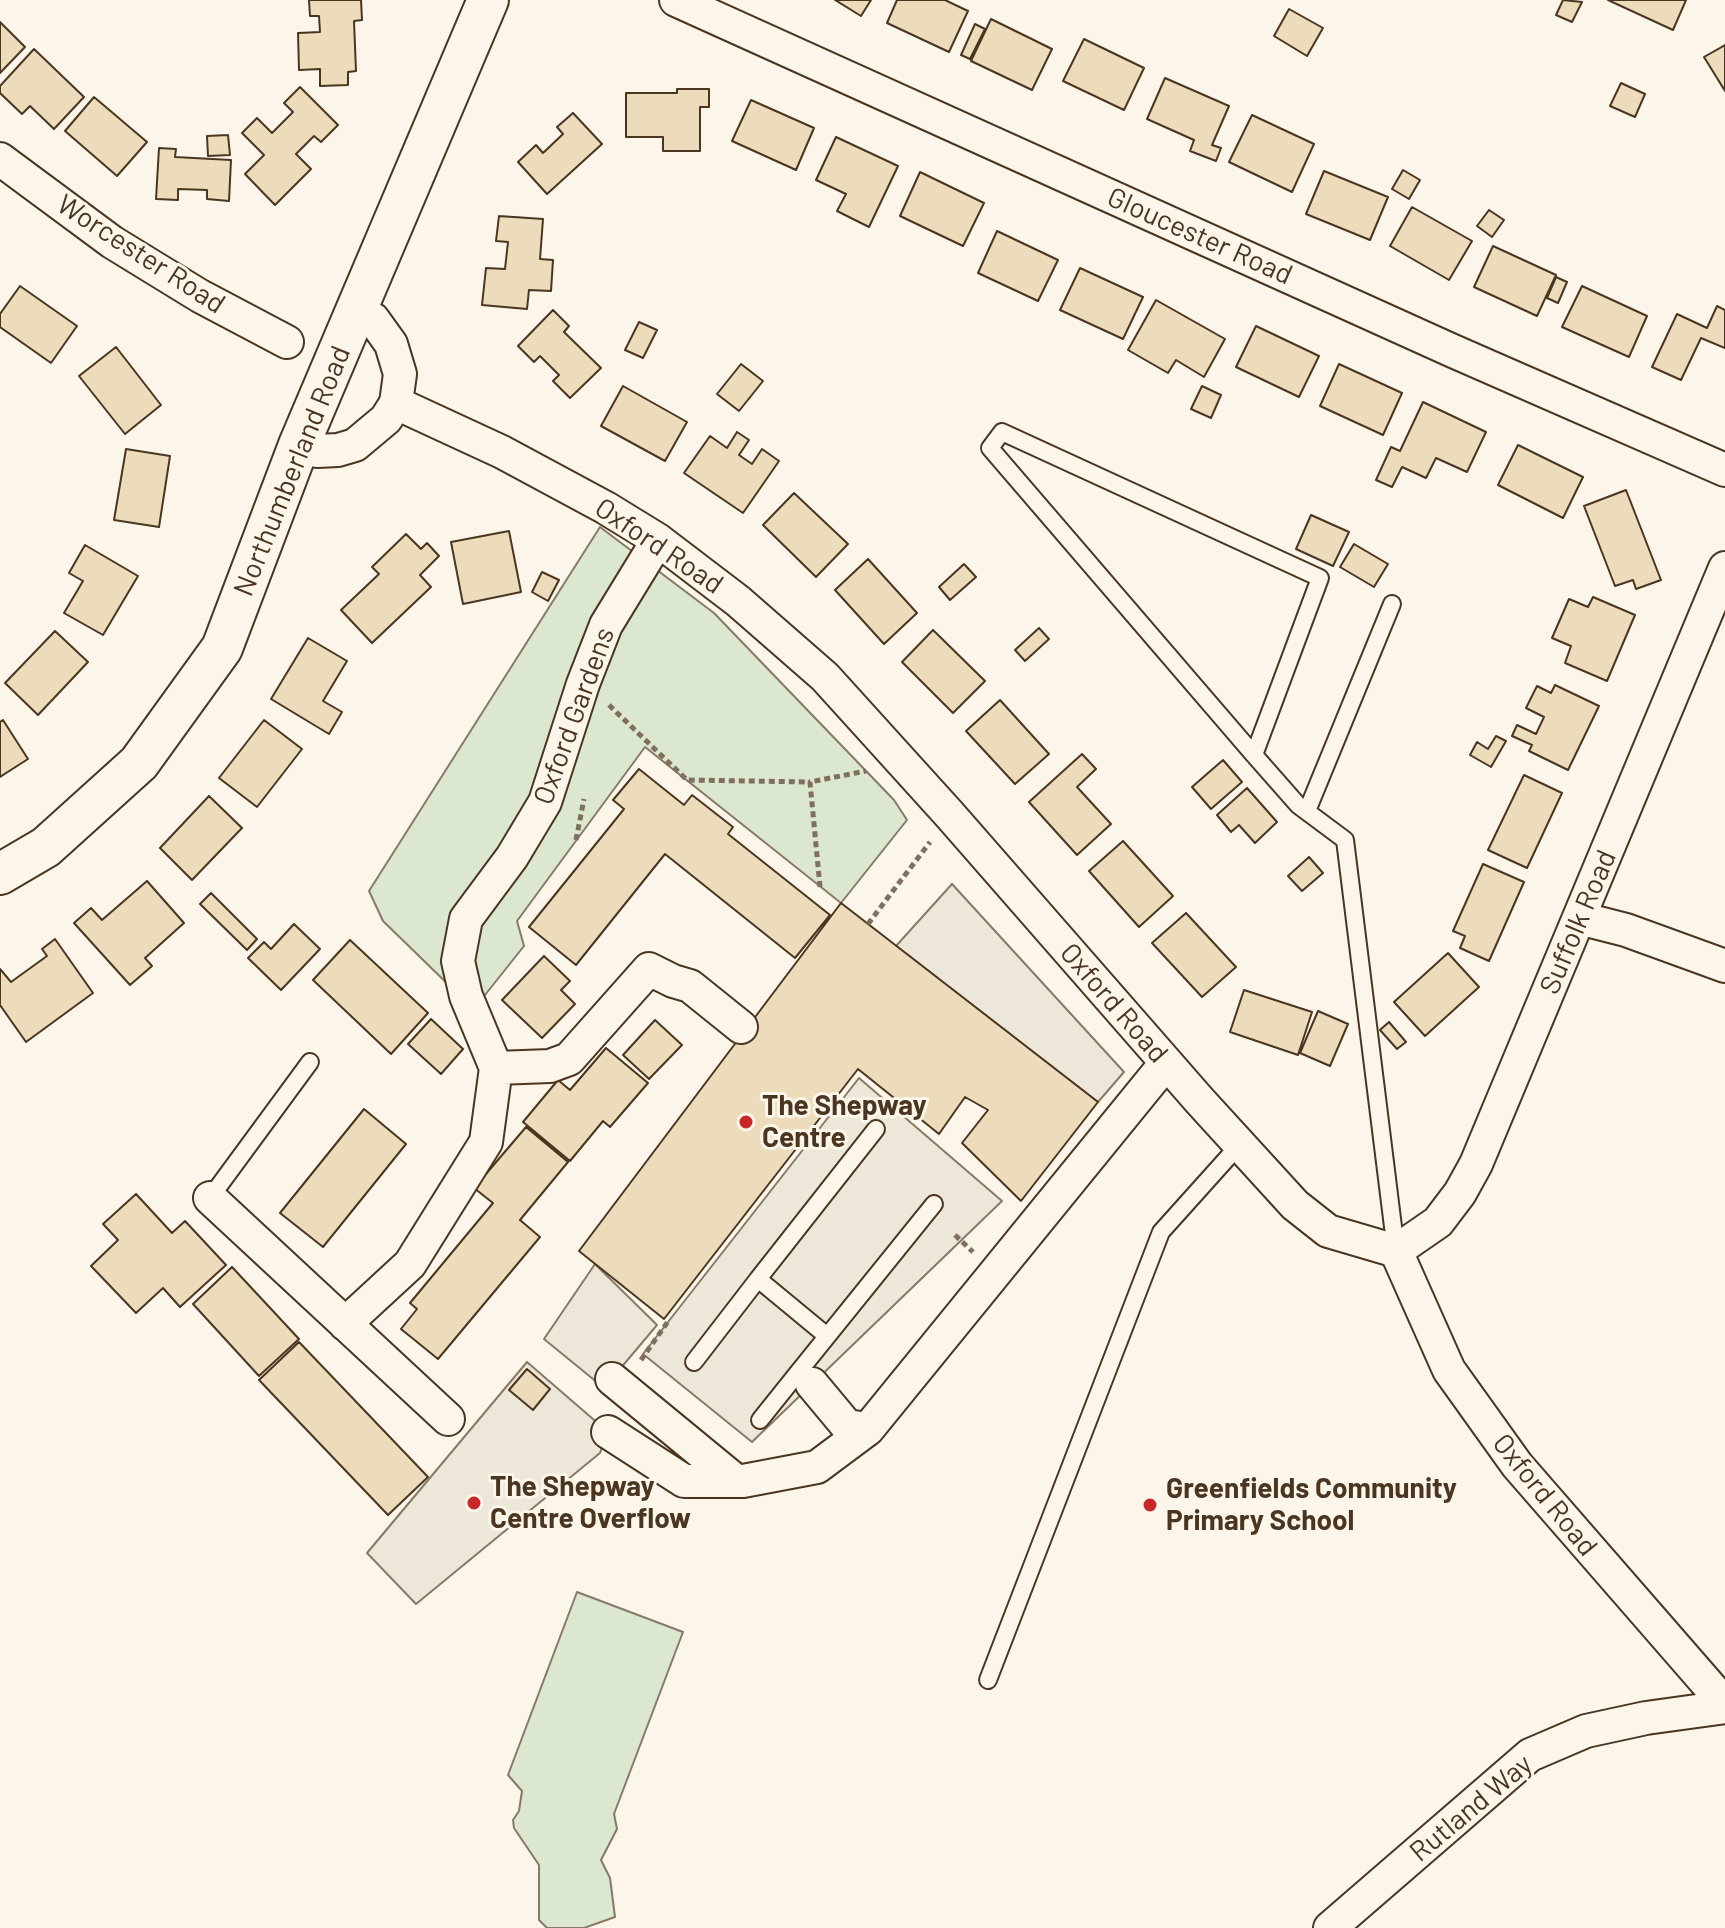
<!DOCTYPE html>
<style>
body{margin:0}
canvas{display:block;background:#fbf6e9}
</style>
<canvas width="1725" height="1928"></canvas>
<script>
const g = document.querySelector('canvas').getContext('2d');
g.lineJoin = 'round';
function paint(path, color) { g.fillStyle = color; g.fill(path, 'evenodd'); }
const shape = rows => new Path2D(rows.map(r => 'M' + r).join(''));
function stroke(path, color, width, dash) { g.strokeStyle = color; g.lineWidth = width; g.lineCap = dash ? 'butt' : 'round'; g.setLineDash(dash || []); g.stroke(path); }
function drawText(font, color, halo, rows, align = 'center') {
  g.font = font + ' Barlow,sans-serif'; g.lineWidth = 6; g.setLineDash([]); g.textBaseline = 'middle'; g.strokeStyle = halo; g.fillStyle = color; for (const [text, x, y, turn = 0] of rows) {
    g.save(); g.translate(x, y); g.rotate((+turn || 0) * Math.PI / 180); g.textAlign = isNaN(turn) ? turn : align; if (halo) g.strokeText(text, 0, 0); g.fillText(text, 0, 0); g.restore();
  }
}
const green = shape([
 [600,527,714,613,894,800,907,820,841,903,645,747,517,921,524,946,485,995,457,993,383,921,369,891,600,527],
 [577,1592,683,1632,614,1814,617,1829,601,1860,610,1878,615,1917,584,1928,547,1928,539,1920,539,1865,514,1828,513,1820,519,1811,522,1791,508,1775,577,1592]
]);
const parking = shape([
 [952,884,1124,1072,1098,1102,896,946,952,884],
 [859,1078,1002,1201,752,1442,643,1354,859,1078],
 [595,1264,657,1325,604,1388,544,1339,595,1264],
 [527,1362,608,1432,600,1453,416,1604,367,1553,527,1362]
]);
const building = shape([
 [309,0,361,0,362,20,354,21,356,71,348,72,348,85,320,86,320,69,299,70,298,33,320,32,319,16,310,16,309,0],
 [835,0,871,0,861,16,835,0],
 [897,0,945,0,968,11,949,52,887,23,897,0],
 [1563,0,1582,2,1572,22,1556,15,1563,0],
 [1608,0,1686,0,1673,30,1608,0],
 [1289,9,1323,28,1307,56,1274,36,1289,9],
 [991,19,1052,49,1032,90,971,61,991,19],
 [0,22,25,47,0,73,0,22],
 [975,24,985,29,970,59,961,55,975,24],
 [1084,39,1144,68,1124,110,1063,81,1084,39],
 [1725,45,1725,91,1704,57,1725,45],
 [34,49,84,97,54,129,30,106,22,114,0,93,0,86,34,49],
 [1165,78,1229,106,1212,145,1221,148,1216,161,1190,151,1194,140,1147,119,1165,78],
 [1621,83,1645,94,1635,117,1610,106,1621,83],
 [300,87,338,125,321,142,314,136,296,154,311,169,275,205,245,174,264,155,242,133,257,118,272,133,293,112,284,103,300,87],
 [677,89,709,89,709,107,700,107,700,151,663,151,663,137,626,137,626,93,677,93,677,89],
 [94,97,147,142,117,176,65,131,94,97],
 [751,100,814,128,796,170,732,141,751,100],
 [573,113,602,144,547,194,518,162,536,145,543,153,563,134,557,127,573,113],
 [1252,115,1314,144,1292,192,1229,162,1252,115],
 [228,135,230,155,208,156,207,136,228,135],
 [836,137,898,166,869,227,837,211,846,194,816,180,836,137],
 [159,148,176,149,175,157,231,160,229,201,207,199,207,190,178,189,178,200,156,199,159,148],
 [1403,170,1420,180,1409,199,1392,189,1403,170],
 [1324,171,1388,197,1370,240,1306,214,1324,171],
 [920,172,984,203,963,246,900,216,920,172],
 [1412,207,1472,241,1449,280,1390,246,1412,207],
 [1489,210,1504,220,1492,237,1477,226,1489,210],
 [499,216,543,219,540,259,553,260,551,291,529,290,527,309,482,305,486,268,505,269,508,242,496,241,499,216],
 [997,231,1058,260,1038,301,978,273,997,231],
 [1493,246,1556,275,1537,316,1474,287,1493,246],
 [1080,268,1143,297,1123,339,1060,310,1080,268],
 [1556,277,1567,282,1558,303,1547,298,1556,277],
 [20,286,77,326,51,363,0,327,0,314,20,286],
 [1582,286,1647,316,1629,357,1562,327,1582,286],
 [1156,300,1225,339,1204,377,1176,360,1168,373,1128,350,1156,300],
 [1717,306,1725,310,1725,348,1701,338,1681,380,1652,367,1677,314,1707,328,1717,306],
 [553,310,569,326,564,332,601,368,570,398,553,381,559,375,540,356,534,362,518,346,553,310],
 [639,322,657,330,643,358,625,350,639,322],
 [1256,326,1319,356,1299,397,1236,367,1256,326],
 [116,347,161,405,125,434,79,376,116,347],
 [741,364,763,381,739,411,717,394,741,364],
 [1339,364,1402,393,1383,435,1320,406,1339,364],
 [623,386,687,422,665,461,601,426,623,386],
 [1202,386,1221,395,1211,418,1191,409,1202,386],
 [1423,402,1486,432,1467,472,1436,458,1426,478,1402,467,1392,487,1376,480,1391,447,1400,451,1423,402],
 [737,432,749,440,739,455,752,464,762,449,779,461,743,513,684,473,710,436,727,448,737,432],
 [1518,445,1583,477,1563,518,1498,485,1518,445],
 [126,449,170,456,159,527,114,520,126,449],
 [1626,490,1661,580,1636,589,1633,580,1615,586,1584,506,1626,490],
 [794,493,848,544,816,577,763,525,794,493],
 [1311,515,1349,532,1333,566,1296,549,1311,515],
 [509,531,521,592,463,604,451,542,509,531],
 [406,534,421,549,427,543,439,556,420,575,431,587,372,643,341,610,379,574,372,567,406,534],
 [1354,544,1388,564,1374,587,1340,567,1354,544],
 [85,545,138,576,103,635,64,613,83,581,69,573,85,545],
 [868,559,917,613,884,644,835,590,868,559],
 [964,564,976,577,950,600,939,587,964,564],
 [542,572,559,580,548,601,532,592,542,572],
 [1593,597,1635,615,1607,681,1565,663,1571,646,1552,638,1569,599,1588,607,1593,597],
 [1039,628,1049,639,1025,661,1015,650,1039,628],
 [933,630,985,681,953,713,902,662,933,630],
 [55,631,88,662,38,715,5,683,55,631],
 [308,638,347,661,323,701,342,712,329,734,271,699,308,638],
 [1555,685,1599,706,1568,770,1529,751,1532,745,1512,736,1517,725,1536,734,1544,717,1526,708,1537,686,1551,693,1555,685],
 [1000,700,1049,754,1015,784,966,731,1000,700],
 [3,720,28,759,0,777,0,722,3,720],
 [264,720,302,749,257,807,219,778,264,720],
 [1496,736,1506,741,1491,767,1470,755,1477,742,1488,749,1496,736],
 [1082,754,1096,769,1077,787,1111,824,1077,855,1029,802,1082,754],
 [1223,760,1242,782,1211,809,1192,787,1223,760],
 [639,769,684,805,692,795,733,827,728,834,830,915,795,958,665,854,576,965,529,927,624,809,613,800,639,769],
 [1524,775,1562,793,1527,868,1488,850,1524,775],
 [1247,788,1277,822,1255,843,1239,825,1231,832,1217,815,1247,788],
 [209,796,242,828,192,880,160,848,209,796],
 [1123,841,1173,896,1139,927,1089,871,1123,841],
 [1309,857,1323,873,1302,891,1288,876,1309,857],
 [1483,864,1524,882,1489,961,1460,948,1465,936,1453,931,1483,864],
 [147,881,184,923,145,958,152,966,130,985,74,923,91,908,102,920,147,881],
 [211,893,257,939,247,950,200,904,211,893],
 [841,903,1098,1102,1021,1201,962,1143,988,1110,965,1097,939,1134,858,1069,664,1319,579,1251,841,903],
 [1186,913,1236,967,1202,997,1152,943,1186,913],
 [294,924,320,949,281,990,248,958,264,942,271,949,294,924],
 [55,939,93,993,26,1042,0,1005,0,969,11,982,47,956,42,949,55,939],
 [350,940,428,1013,391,1054,313,980,350,940],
 [1448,953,1479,987,1425,1036,1394,1002,1448,953],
 [544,956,570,981,561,990,575,1004,542,1038,502,1000,544,956],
 [1244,990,1312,1012,1298,1055,1230,1032,1244,990],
 [1318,1011,1348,1024,1330,1066,1300,1053,1318,1011],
 [431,1019,463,1049,441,1074,408,1044,431,1019],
 [655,1020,682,1045,649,1079,623,1055,655,1020],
 [1389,1022,1406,1042,1397,1049,1380,1030,1389,1022],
 [606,1048,648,1083,610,1127,603,1121,570,1161,523,1122,558,1080,570,1090,606,1048],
 [364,1109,406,1144,323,1247,280,1213,364,1109],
 [526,1127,568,1162,520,1220,540,1237,438,1359,401,1329,417,1309,410,1303,493,1203,474,1188,526,1127],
 [136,1194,172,1233,185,1221,226,1265,180,1307,163,1288,136,1313,91,1266,118,1240,103,1224,136,1194],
 [232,1267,299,1339,259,1376,193,1304,232,1267],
 [299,1342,428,1477,388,1515,259,1380,299,1342],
 [527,1369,550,1389,533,1410,509,1390,527,1369]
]);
const path = shape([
 [609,705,687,780,810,782],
 [576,840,584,799],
 [820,887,810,782,866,771],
 [868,924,930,842],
 [955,1235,973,1252],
 [641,1360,669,1320]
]);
const service = shape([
 [1254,755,1320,578,1002,432,990,448,1254,755,1298,805,1345,840,1396,1251],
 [1307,811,1392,604],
 [210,1198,310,1062],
 [758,1279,876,1129],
 [694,1362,758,1279,827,1336],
 [812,1384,800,1370,934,1204],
 [760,1420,800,1370],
 [988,1680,1161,1232,1240,1144]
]);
const minor = shape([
 [676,0,1453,351,1725,470],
 [0,159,112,242,200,296,287,342],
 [396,403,502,452,606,508,658,540,738,601,825,677,950,815,1200,1101,1295,1205,1328,1231,1396,1251,1449,1370,1517,1465,1725,1704],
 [299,445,317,451,338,450,355,445,386,419,396,403,400,374,391,344,373,319,355,311],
 [1579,918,1626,930,1725,966],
 [496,1068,550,1066,569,1059,649,969,673,981,690,986,741,1027],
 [210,1198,448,1419],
 [1396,1251,1438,1222,1460,1193,1476,1164,1725,568],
 [345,1324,410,1264,486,1142,496,1068,466,996,458,961,466,919,512,857,545,802,583,684,606,625,658,540],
 [612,1379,736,1481],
 [812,1384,847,1426,868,1429,1166,1063],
 [608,1432,684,1481,743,1481,817,1467,868,1429],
 [1330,1928,1530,1755,1586,1731,1646,1718,1725,1707]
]);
const tertiary = shape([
 [0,874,46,847,139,763,222,648,299,445,488,0]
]);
const markers = [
 [746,1122,8,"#c62828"],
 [474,1503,8,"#c62828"],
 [1150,1505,8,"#c62828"]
];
const streetNames = [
 ["Gloucester Road",1200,236,24],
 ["Worcester Road",141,254,33],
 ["Northumberland Road",292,471,-68],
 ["Oxford Road",659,546,34],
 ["Oxford Gardens",574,716,-70],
 ["Suffolk Road",1578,922,-67],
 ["Oxford Road",1114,1003,49],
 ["Oxford Road",1545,1495,51],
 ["Rutland Way",1471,1808,-40]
];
const poiNames = [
 ["The Shepway",762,1106],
 ["Centre",762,1138],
 ["The Shepway",490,1487],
 ["Centre Overflow",490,1519],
 ["Greenfields Community",1166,1489],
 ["Primary School",1166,1521]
];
paint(green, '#dce7d0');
stroke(green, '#887966', 2);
paint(parking, '#ede7d9');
stroke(parking, '#887966', 2);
paint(building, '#ecdcbc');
stroke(building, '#4a3520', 2);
stroke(service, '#4a3520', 20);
stroke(minor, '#4a3520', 36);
stroke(tertiary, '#4a3520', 44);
stroke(path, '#7f6f5c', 5, [6, 4]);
stroke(service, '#fbf6e9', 16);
stroke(minor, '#fbf6e9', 32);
stroke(tertiary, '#fbf6e9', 40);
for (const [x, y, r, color] of markers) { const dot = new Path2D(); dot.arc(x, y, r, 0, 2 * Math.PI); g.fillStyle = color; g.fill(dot); stroke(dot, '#fbf6e9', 3); }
drawText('28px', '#4a3520', '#fbf6e9', streetNames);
drawText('bold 28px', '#4a3520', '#fbf6e9', poiNames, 'left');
</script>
